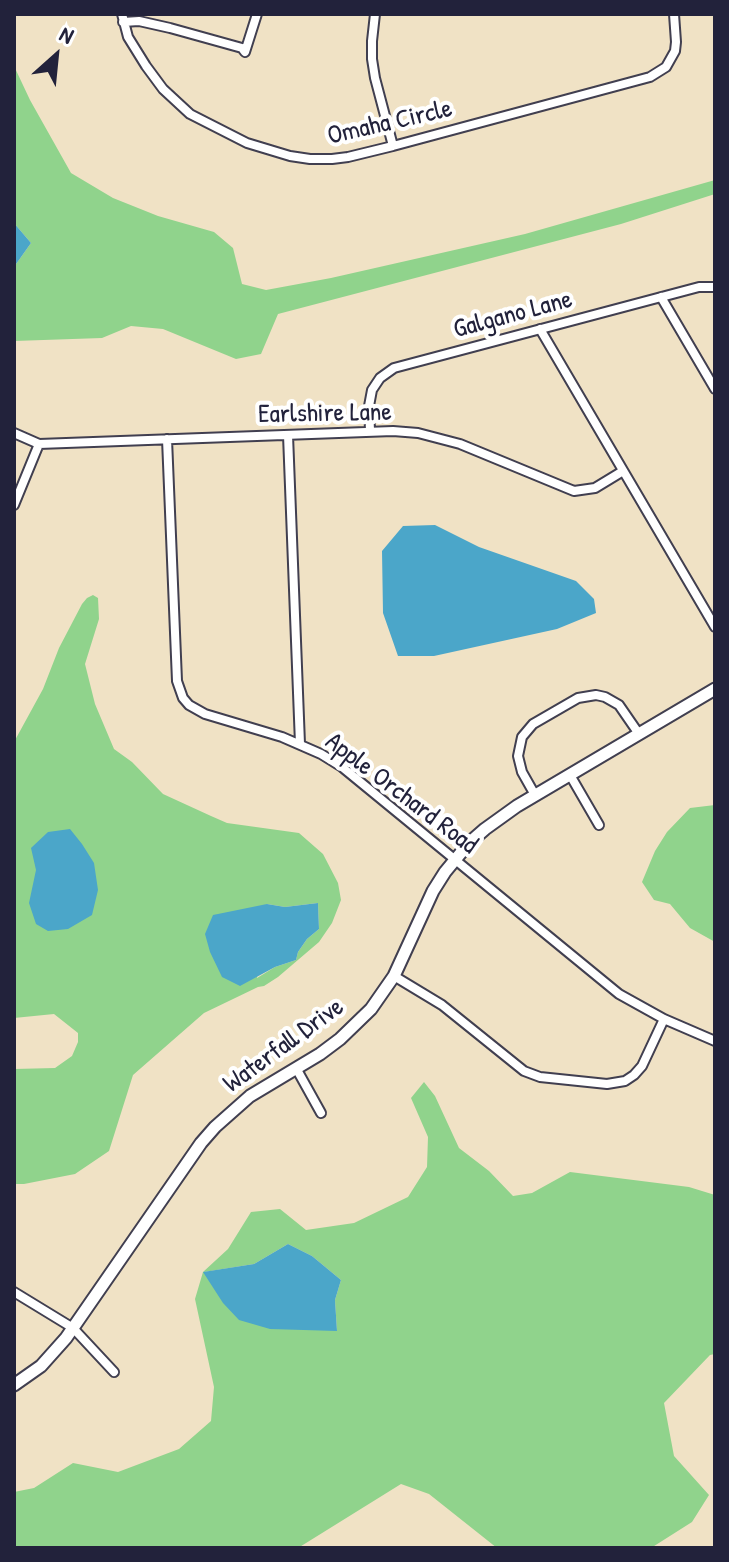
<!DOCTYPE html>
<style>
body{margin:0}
#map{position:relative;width:729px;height:1562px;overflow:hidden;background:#f0e2c5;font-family:"Patrick Hand",sans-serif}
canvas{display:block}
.frame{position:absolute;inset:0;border:16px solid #22223b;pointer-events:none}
.north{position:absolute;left:16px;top:16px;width:80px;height:80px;-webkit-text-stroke:6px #fff;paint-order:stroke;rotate:27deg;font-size:22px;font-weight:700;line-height:32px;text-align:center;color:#22223b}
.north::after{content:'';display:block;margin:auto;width:28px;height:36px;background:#22223b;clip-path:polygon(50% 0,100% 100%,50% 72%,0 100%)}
</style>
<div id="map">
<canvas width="729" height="1562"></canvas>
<div class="frame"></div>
<div class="north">N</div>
</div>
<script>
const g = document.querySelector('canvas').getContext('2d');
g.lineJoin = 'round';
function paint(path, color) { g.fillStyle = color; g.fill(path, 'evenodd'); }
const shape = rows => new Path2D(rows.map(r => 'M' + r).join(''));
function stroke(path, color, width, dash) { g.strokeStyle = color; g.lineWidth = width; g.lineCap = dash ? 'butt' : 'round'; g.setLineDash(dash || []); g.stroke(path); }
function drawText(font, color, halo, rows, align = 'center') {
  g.font = font + ' "Patrick Hand",sans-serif'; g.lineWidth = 8; g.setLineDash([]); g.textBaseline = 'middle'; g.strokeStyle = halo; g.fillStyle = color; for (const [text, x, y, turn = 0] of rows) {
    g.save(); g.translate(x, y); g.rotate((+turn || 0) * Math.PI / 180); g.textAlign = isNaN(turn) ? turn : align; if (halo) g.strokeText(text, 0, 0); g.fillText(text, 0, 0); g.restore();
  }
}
const green = shape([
 [14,66,30,100,71,173,113,198,158,216,214,232,233,248,242,284,266,290,331,278,525,234,715,180,715,194,621,224,278,314,261,354,236,359,163,329,131,326,102,338,14,341,14,267,31,243,14,223],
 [93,595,98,598,99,619,85,664,95,704,114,749,132,762,163,794,211,816,227,823,299,833,323,854,338,883,341,900,332,923,319,942,278,977,264,986,258,987,204,1013,133,1075,109,1151,75,1174,24,1184,14,1184,14,1069,55,1068,72,1056,78,1042,78,1033,54,1014,14,1018,14,742,43,689,59,648,82,604,87,598],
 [318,903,319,929,307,939,298,952,296,960,275,967,257,978,267,904,285,907],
 [715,805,715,942,690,928,670,904,654,900,642,882,655,851,667,832,690,808],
 [424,1082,435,1096,459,1148,489,1171,513,1196,532,1193,570,1172,689,1187,715,1195,715,1354,710,1355,664,1403,674,1456,709,1495,692,1522,651,1548,497,1548,429,1494,401,1484,298,1548,14,1548,14,1492,34,1488,73,1463,118,1472,179,1449,211,1421,214,1387,195,1299,203,1272,228,1249,251,1212,280,1209,306,1230,354,1223,408,1197,427,1167,428,1137,411,1098],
 [288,1244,312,1256,341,1280,335,1300,337,1331,204,1272,254,1264]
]);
const water = shape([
 [14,223,31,243,14,267],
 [435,525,479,547,576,581,594,599,596,613,557,629,434,656,398,656,383,613,382,551,403,526],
 [70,829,82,844,94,863,98,890,92,915,68,929,48,931,36,924,29,903,36,870,31,848,48,832],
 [318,903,319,929,307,939,298,952,296,960,275,967,240,986,222,977,210,952,205,934,213,915,267,904,285,907],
 [288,1244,312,1256,341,1280,335,1300,337,1331,270,1329,239,1320,223,1303,203,1272,254,1264]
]);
const street = shape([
 [122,14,128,37,146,66,163,89,190,114,247,143,290,156,310,159,332,159,348,157,393,146,650,77,666,67,675,51,676,42,674,14],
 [375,14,372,41,372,59,375,78,393,146],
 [123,22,139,21,170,28,242,48,245,52,257,14],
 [661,297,715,389],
 [540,329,715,627],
 [370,431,369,406,372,390,380,378,394,368,699,287,715,287],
 [14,433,39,444,393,431,418,433,460,444,574,491,595,488,623,471],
 [288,435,300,744],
 [167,439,177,681,183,698,189,705,205,714,282,737,321,754,342,767,619,994,664,1019,715,1041],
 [14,505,39,444],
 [570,775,599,825],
 [535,795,522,772,518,756,522,737,533,724,578,698,596,695,605,697,619,705,639,734],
 [394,976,442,1005,524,1071,540,1077,607,1084,625,1081,634,1075,642,1066,664,1019],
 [296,1068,321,1113],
 [14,1292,73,1328,114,1372]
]);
const secondary = shape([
 [14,1385,41,1366,66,1338,201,1143,215,1127,250,1096,320,1054,340,1039,371,1009,394,976,433,891,445,872,469,843,485,829,517,806,715,689]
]);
const streetNames = [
 ["Omaha Circle",390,123,-13],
 ["Galgano Lane",513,315,-15],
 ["Earlshire Lane",325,414,-1],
 ["Apple Orchard Road",401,794,37],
 ["Waterfall Drive",284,1046,-36]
];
paint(green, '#90d38c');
paint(water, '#4ba6c9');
stroke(street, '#413f50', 12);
stroke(secondary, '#413f50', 15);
stroke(street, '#fff', 8);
stroke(secondary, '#fff', 11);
drawText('26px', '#22223b', '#fff', streetNames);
</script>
